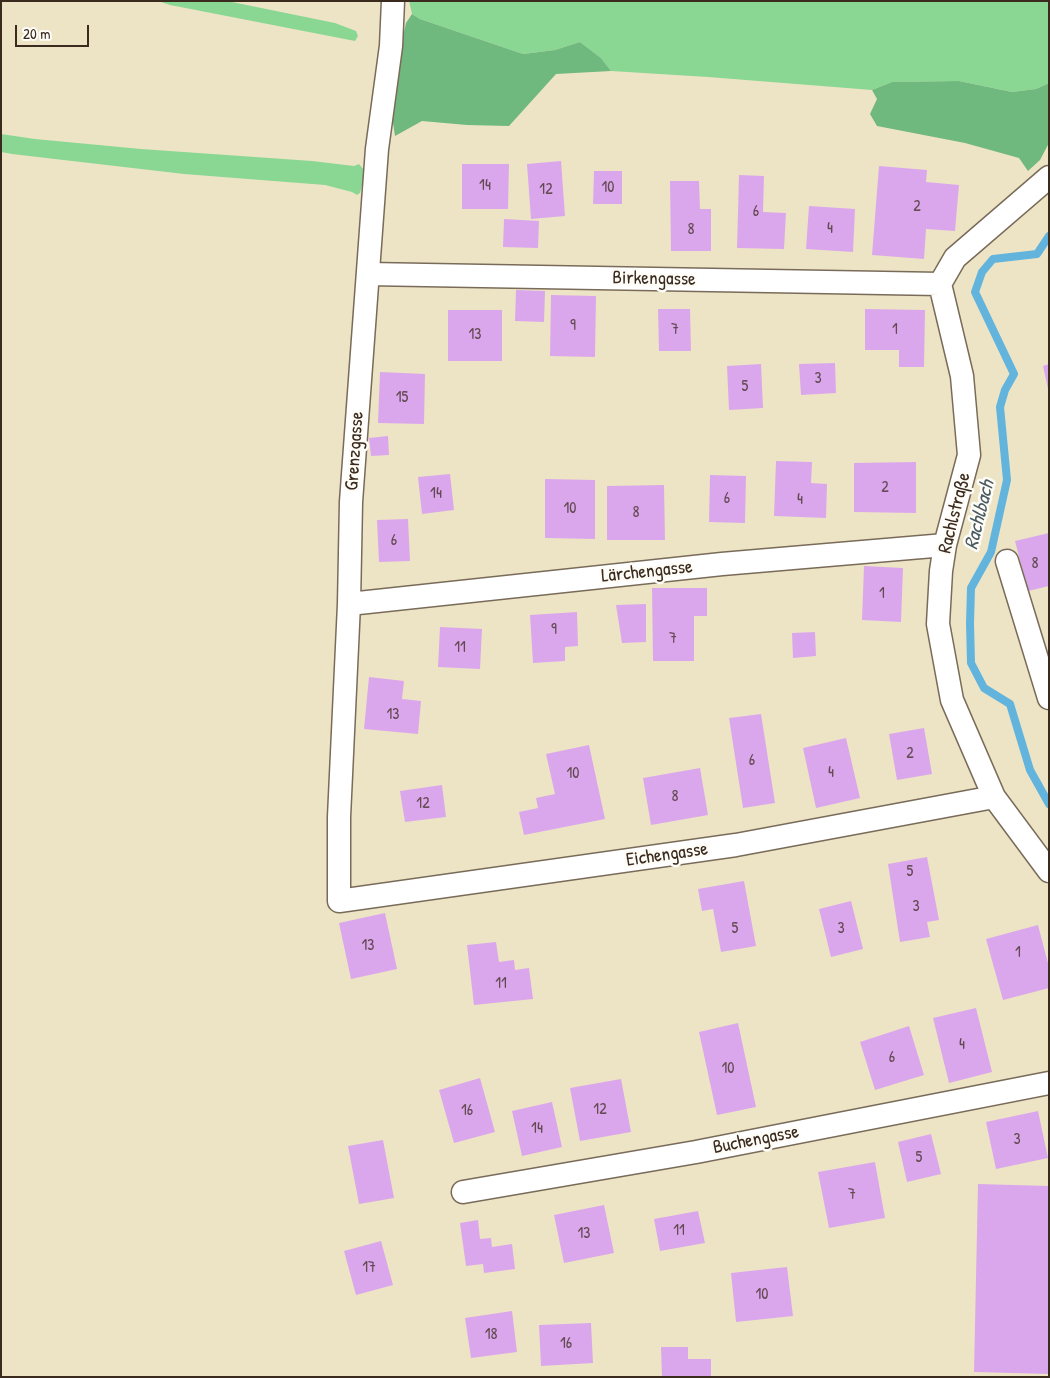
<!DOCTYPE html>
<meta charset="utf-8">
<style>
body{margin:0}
#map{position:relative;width:1050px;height:1378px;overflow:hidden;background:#ede4c6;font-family:"Patrick Hand",sans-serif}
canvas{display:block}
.frame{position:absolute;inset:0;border:2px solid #3b2a1e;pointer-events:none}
.scale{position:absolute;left:15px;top:25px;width:74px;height:22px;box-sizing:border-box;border:2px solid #3b2a1e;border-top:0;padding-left:6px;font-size:15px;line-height:18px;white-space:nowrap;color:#3b2a1e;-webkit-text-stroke:4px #fdfcf7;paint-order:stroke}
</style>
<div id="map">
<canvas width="1050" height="1378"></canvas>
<div class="frame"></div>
<div class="scale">20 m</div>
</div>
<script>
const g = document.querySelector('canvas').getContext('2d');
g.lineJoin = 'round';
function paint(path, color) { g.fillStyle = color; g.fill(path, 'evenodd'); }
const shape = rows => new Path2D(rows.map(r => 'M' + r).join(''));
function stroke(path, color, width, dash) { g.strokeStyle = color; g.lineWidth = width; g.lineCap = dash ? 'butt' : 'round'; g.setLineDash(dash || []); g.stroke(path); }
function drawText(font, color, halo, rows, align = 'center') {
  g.font = font + ' "Patrick Hand",sans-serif'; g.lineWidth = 5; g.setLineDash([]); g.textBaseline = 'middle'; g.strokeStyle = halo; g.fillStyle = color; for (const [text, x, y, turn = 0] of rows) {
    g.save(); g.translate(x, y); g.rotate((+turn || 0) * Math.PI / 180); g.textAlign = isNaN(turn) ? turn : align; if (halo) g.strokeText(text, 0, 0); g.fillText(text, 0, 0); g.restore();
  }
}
const green = shape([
 [158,1,227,1,335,23,356,31,358,36,355,41,170,5],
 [409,1,1049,1,1049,83,1036,89,1012,92,959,81,892,82,872,90,708,77,611,71,601,58,580,42,555,50,523,54,420,19,412,14],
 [1,134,35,139,141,149,312,161,354,166,359,164,364,170,363,182,360,193,357,195,352,192,325,185,184,174,12,154,1,152]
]);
const forest = shape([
 [412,14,420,19,523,54,555,50,580,42,601,58,611,71,556,74,509,126,467,125,422,121,395,136,392,116,397,62,406,23],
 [959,81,1012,92,1036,89,1049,83,1049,143,1040,160,1028,171,1019,158,965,143,877,126,870,114,877,99,872,90,892,82]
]);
const stream = shape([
 [1049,236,1037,254,993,259,982,272,975,292,1014,374,1005,390,1000,407,1007,480,991,552,971,588,970,623,971,663,984,688,1010,704,1030,770,1049,804]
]);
const building = shape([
 [561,161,565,216,531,219,527,164],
 [462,164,509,164,508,209,462,209],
 [879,166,927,170,926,182,959,185,955,231,926,229,924,259,872,255],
 [594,171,622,171,622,204,593,204],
 [739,175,764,176,763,212,786,213,784,249,737,248],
 [670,181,699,181,700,209,711,209,711,251,671,251],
 [809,206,855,209,853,252,806,249],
 [504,219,539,221,538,248,503,247],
 [516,290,545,291,544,322,515,321],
 [551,295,596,296,595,357,550,356],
 [658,309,690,309,691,351,659,351],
 [865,309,925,310,924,367,899,367,899,350,865,350],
 [448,310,502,310,502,361,448,361],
 [835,363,836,393,801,395,799,364],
 [761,364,763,408,729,410,727,366],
 [1049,364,1049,389,1048,389,1043,366],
 [380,372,425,374,424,424,378,423],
 [388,436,389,455,371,456,369,438],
 [776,461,812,462,811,483,827,484,826,518,774,516],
 [916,462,916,513,854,512,854,463],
 [450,474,454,510,422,514,418,477],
 [710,475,746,476,745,523,709,522],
 [545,479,595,480,595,539,545,538],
 [664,485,665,540,607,540,607,486],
 [408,519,410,561,379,562,377,520],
 [1049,533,1049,586,1028,591,1015,541],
 [864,566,903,568,901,622,862,620],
 [652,588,707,588,707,616,694,616,694,661,653,661],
 [646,604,646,642,622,643,616,605],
 [577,612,578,646,565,647,565,661,533,663,530,615],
 [440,627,482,629,480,669,438,667],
 [815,632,816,656,793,658,792,633],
 [369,677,404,681,402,699,421,701,418,734,364,729],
 [761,714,775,803,743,808,729,718],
 [924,728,932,774,897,780,889,734],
 [846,738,860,798,816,808,803,748],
 [589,745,605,819,524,835,519,812,538,808,536,798,555,794,546,754],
 [700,768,708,815,651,825,643,778],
 [442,785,446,817,405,822,400,791],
 [927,857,939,920,927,922,930,937,900,942,888,864],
 [744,881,756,946,721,952,713,909,702,911,698,889],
 [851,901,863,949,831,957,819,909],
 [385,913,397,969,351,979,339,923],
 [1038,925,1049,967,1049,988,1003,1000,986,939],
 [496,942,499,962,514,960,515,970,529,968,533,999,474,1005,467,945],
 [976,1008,992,1072,949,1083,933,1018],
 [738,1023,756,1107,717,1115,699,1032],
 [909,1026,924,1075,875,1090,860,1042],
 [480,1078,495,1132,454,1143,439,1090],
 [621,1079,631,1132,580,1141,570,1088],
 [552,1102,562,1147,522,1156,512,1111],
 [1038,1111,1048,1158,996,1169,986,1122],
 [931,1134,941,1174,907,1182,898,1142],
 [383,1140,394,1198,359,1204,348,1146],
 [875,1162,885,1218,829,1228,818,1172],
 [978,1184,1049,1186,1049,1374,974,1372],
 [604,1205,614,1253,564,1263,554,1215],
 [698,1211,705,1243,660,1251,654,1219],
 [478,1220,480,1239,491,1238,492,1247,512,1244,515,1269,484,1273,483,1264,466,1266,460,1223],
 [381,1241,393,1285,356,1295,344,1251],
 [787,1267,793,1316,736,1322,731,1273],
 [512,1311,517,1352,471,1358,465,1318],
 [591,1323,593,1363,541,1366,539,1325],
 [661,1347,688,1347,688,1359,711,1359,711,1377,662,1377]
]);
const street = shape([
 [393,1,391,46,377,149,351,502,349,604,339,817,339,901,736,845,994,797],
 [1049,177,955,258,940,284,962,376,969,455,945,545,941,571,938,624,952,700,994,797,1049,871],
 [368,274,940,284],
 [1007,561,1049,698],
 [349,604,722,564,945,545],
 [463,1192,696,1152,1049,1083]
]);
const numberNames = [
 ["14",485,186],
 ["10",608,188],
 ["12",546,190],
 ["2",917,207],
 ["6",756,212],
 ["4",830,229],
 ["8",691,230],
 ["9",573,326],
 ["7",675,330],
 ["1",895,330],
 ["13",475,335],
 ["3",818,379],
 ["5",745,387],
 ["15",402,398],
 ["2",885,488],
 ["14",436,494],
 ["6",727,499],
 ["4",800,500],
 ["10",570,509],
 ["8",636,513],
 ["6",394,541],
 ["8",1035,564],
 ["1",882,594],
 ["9",554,630],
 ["7",673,639],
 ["11",460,648],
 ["13",393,715],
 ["2",910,754],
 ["6",752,761],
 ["4",831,773],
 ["10",573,774],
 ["8",675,797],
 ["12",423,804],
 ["5",910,872],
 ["3",916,907],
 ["5",735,929],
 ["3",841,929],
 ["13",368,946],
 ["1",1018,953],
 ["11",501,984],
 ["4",962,1045],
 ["6",892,1058],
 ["10",728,1069],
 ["12",600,1110],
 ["16",467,1111],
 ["14",537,1129],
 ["3",1017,1140],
 ["5",919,1158],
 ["7",852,1195],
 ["11",679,1231],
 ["13",584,1234],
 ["17",369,1268],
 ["10",762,1295],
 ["18",491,1335],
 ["16",566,1344]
];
const streetNames = [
 ["Birkengasse",654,279,1],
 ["Grenzgasse",355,451,-86],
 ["Rachlstraße",955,513,-76],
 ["Lärchengasse",647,572,-6],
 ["Eichengasse",667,855,-8],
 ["Buchengasse",756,1140,-11]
];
const waterNames = [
 ["Rachlbach",980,515,-76]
];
paint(green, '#8ad794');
paint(forest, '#6fb87e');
stroke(stream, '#62b4dd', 8);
paint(building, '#dba7ec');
stroke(street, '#796b59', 25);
stroke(street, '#fff', 22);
drawText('16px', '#634952', null, numberNames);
drawText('19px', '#3b2a1e', '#fdfcf7', streetNames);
drawText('italic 20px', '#495a61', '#fdfcf7', waterNames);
</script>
